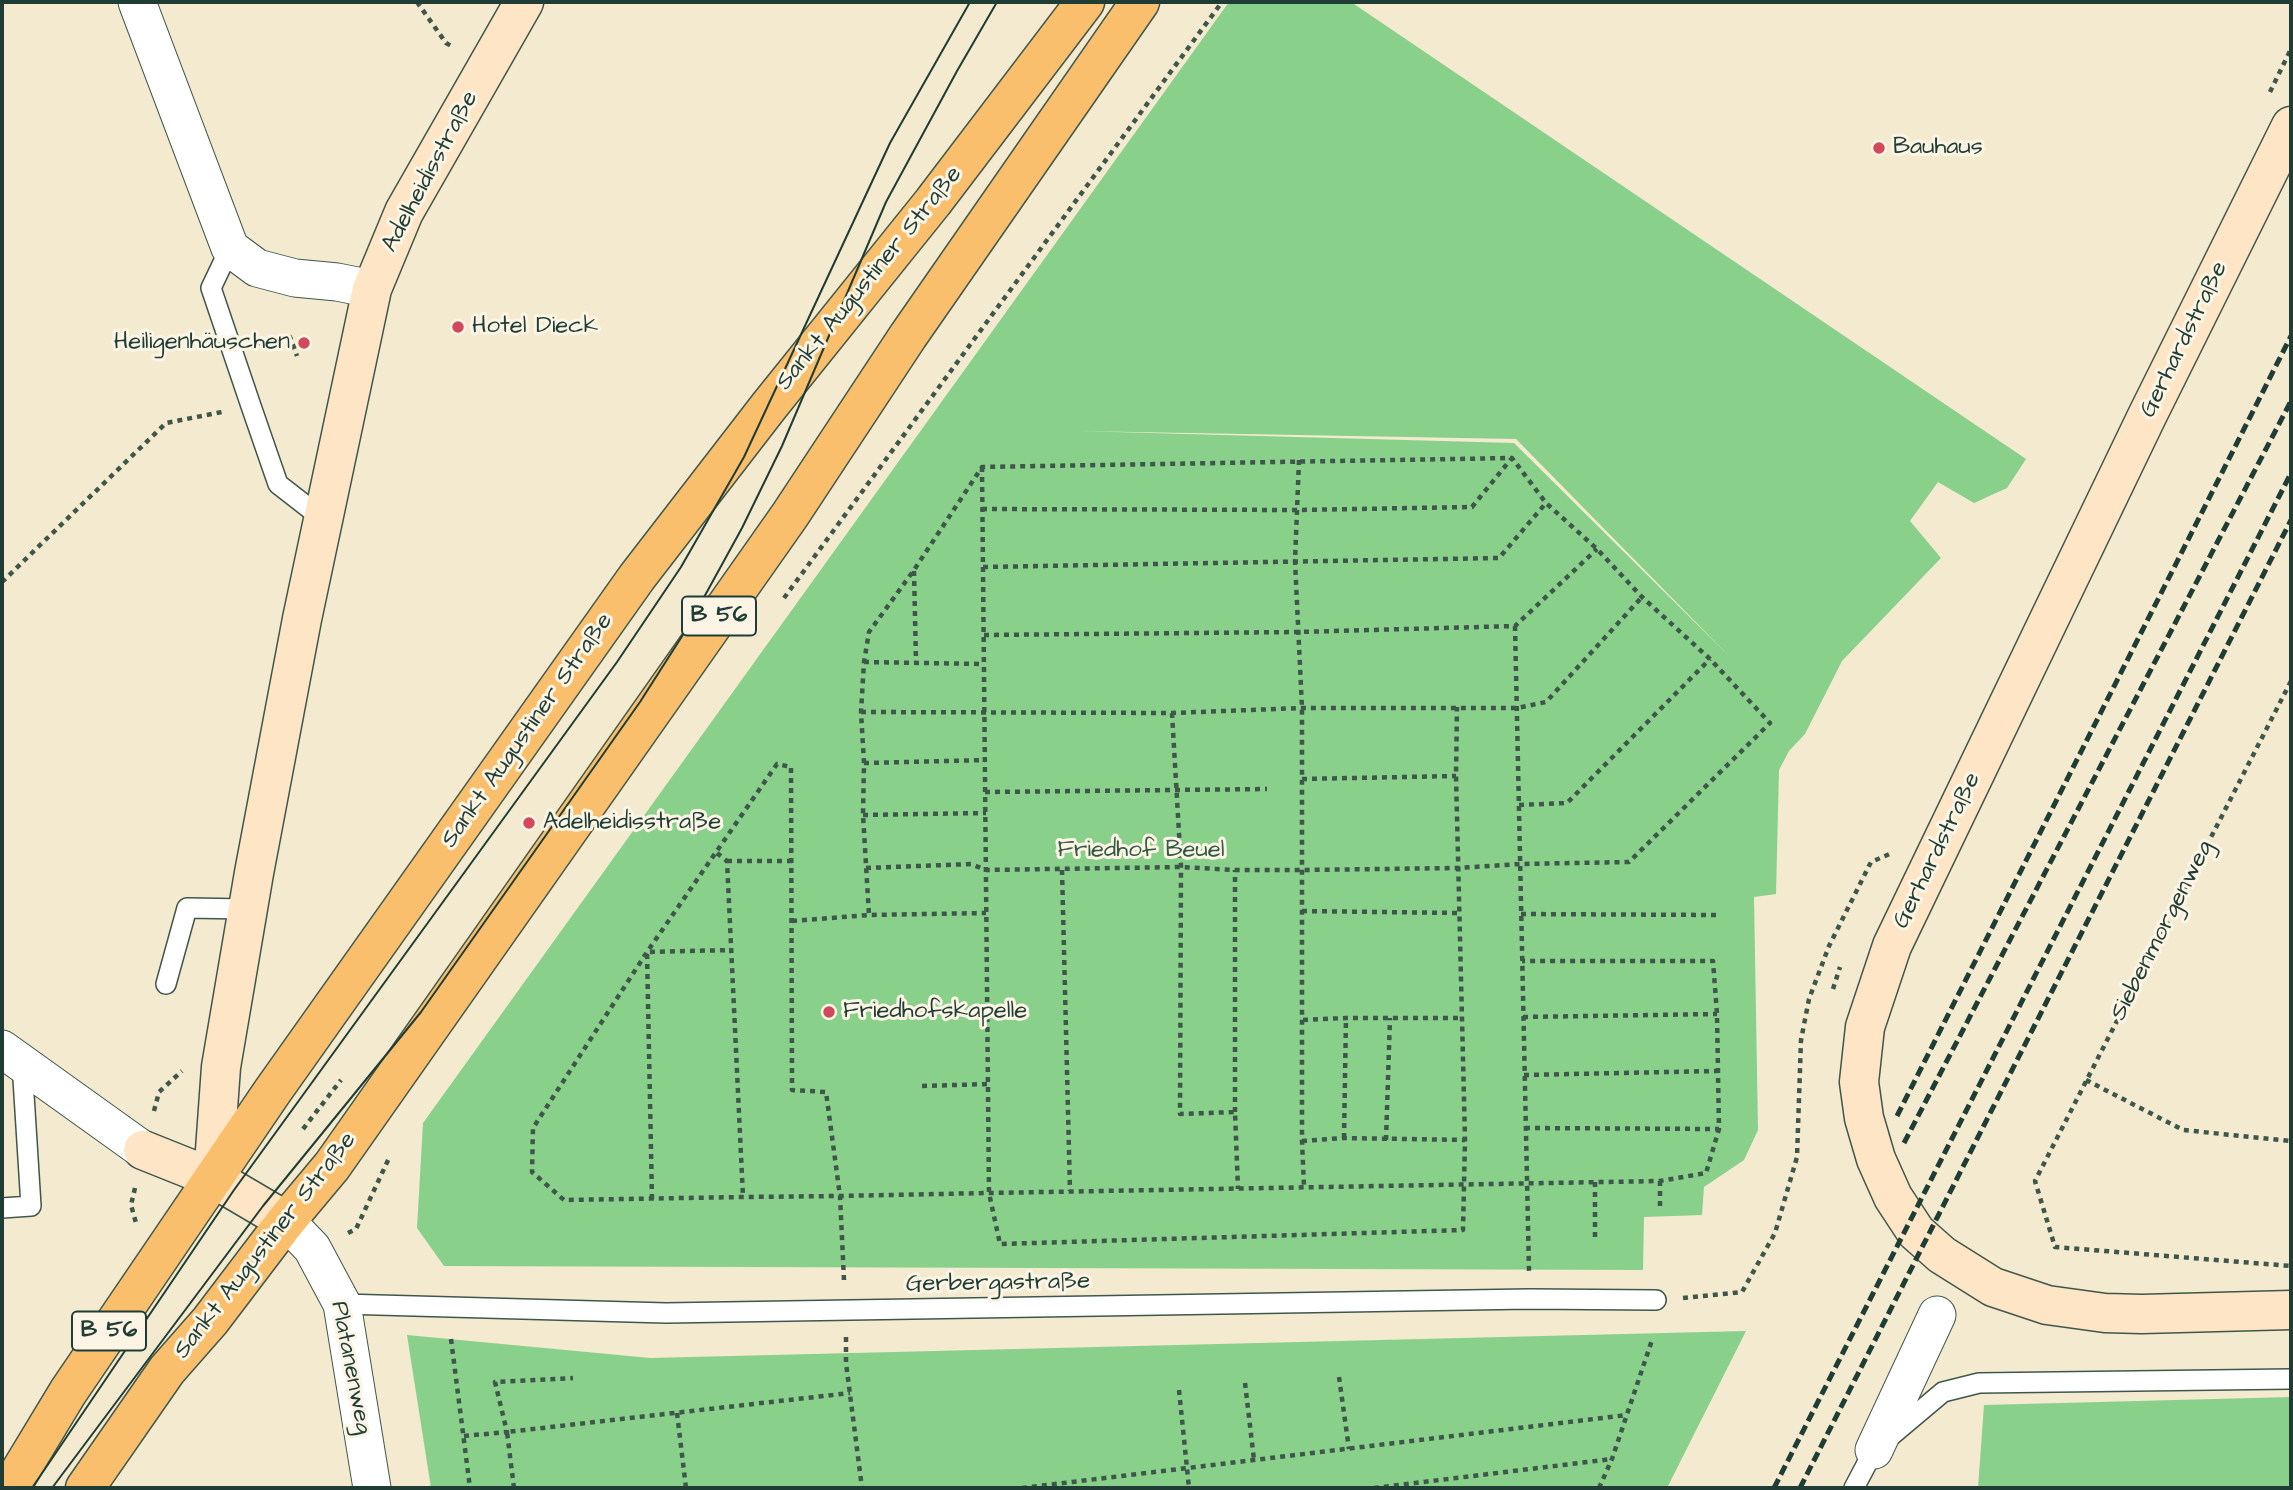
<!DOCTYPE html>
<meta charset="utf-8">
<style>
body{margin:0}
#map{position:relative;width:2293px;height:1490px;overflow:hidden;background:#f3ead0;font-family:"Architects Daughter",sans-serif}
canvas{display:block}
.frame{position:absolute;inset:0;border:4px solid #1f3d34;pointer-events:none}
</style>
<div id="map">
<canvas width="2293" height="1490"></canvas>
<div class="frame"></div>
</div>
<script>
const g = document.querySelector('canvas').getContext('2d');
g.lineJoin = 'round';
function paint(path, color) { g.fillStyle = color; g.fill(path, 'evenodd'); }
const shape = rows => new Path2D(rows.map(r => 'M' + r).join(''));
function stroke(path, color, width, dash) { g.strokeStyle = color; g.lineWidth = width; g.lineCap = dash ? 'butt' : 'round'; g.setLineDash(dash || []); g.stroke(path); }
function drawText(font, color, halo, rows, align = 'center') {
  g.font = font + ' "Architects Daughter",sans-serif'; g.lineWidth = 6; g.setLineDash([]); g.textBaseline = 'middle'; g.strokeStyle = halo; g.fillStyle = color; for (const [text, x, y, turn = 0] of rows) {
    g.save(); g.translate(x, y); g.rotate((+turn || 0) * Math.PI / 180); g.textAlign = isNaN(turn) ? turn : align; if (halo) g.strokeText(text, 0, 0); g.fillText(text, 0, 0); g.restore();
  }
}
const green = shape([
 [1229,2,1351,2,2026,459,2007,488,1974,503,1938,482,1910,521,1941,558,1842,661,1805,734,1789,751,1779,770,1776,894,1754,897,1758,1130,1744,1160,1704,1187,1702,1215,1644,1217,1643,1270,444,1266,417,1228,423,1123],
 [1079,431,1516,439,1729,656,1514,443],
 [1746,1331,1667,1488,431,1488,407,1335,650,1358],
 [2291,1397,2291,1488,1978,1488,1984,1405]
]);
const path = shape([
 [417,2,446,43,453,47],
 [2270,92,2291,49],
 [259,344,275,338,290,337,297,356],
 [1299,460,1295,561,1302,708,1302,1141,1304,1187],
 [982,467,989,1193,1000,1244,1463,1230,1465,1140,1456,776,1457,707],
 [982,509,1297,510,1472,507,1511,459],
 [983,567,1499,558,1546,503],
 [914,571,916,662],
 [2,582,166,423,222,412],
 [784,598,1222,2],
 [1515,626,1529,1271],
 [984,635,1298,632,1515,626,1597,549],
 [864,662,984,664],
 [2291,681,2035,1181,2055,1247,2291,1266],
 [861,712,1172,713,1302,708,1517,708,1546,702,1642,597],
 [1172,713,1181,867,1180,1114,1235,1112,1238,1189],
 [864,763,985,760],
 [1302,779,1456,776],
 [985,792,1267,789],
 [1519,805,1567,803,1710,659],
 [863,815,986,813],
 [717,853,727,861,743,1197],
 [727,861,793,861],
 [866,868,971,864,986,870,1181,867,1235,870,1303,870,1458,868,1520,864,1629,862,1770,723,1710,659,1642,597,1597,549,1546,503,1512,458,982,467,914,570,869,632,864,662,861,712,864,763,863,815,869,915],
 [1062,870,1070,1191],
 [1302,911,1461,913],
 [1521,914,1718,915],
 [792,921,869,915,986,913],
 [1833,989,1840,967],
 [1523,1017,1717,1014],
 [1303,1020,1346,1018,1461,1018],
 [1524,1075,1717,1071],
 [2086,1080,2183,1130,2291,1141],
 [922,1086,988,1084],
 [154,1111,159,1092,182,1071],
 [1235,1112,1235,870],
 [1525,1128,1719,1129],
 [303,1129,341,1080],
 [1344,1138,1346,1018],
 [1386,1140,1390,1018],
 [1302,1141,1344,1138,1465,1140],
 [1660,1181,1660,1210],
 [1595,1182,1595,1242],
 [135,1188,131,1205,136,1223],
 [652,1199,647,952,731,950],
 [348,1233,356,1229,390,1156],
 [844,1280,840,1196,826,1092,792,1090,791,767,777,764,647,952,533,1128,532,1172,564,1200,743,1197,840,1196,989,1193,1660,1181,1706,1173,1719,1129,1717,1014,1713,961,1522,961],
 [1683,1298,1742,1292,1775,1233,1797,1157,1801,1040,1809,999,1829,946,1871,862,1892,853],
 [846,1337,846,1363,862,1488],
 [451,1339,470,1488],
 [1339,1377,1349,1449],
 [1245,1383,1254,1460],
 [1179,1390,1189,1488],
 [677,1413,686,1488],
 [464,1436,507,1432,495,1382,573,1378],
 [514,1488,507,1432,850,1393],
 [1022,1488,1627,1415],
 [1374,1488,1612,1459],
 [1599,1488,1612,1459,1652,1340]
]);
const lane = shape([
 [230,248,211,288,251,406,278,484,323,519],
 [166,984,187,908,248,909],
 [2,1208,31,1206,22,1063],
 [342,1304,666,1313,1529,1299,1656,1300],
 [1854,1488,1874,1450,1943,1392,1979,1383,2291,1379]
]);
const street = shape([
 [137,2,230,248,257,268,295,278,337,282,372,289],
 [2,1049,143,1150],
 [286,1221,312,1248,342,1304,372,1488],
 [1874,1450,1937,1315]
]);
const secondary = shape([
 [2291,126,2147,416,1892,946,1865,1027,1859,1082,1864,1118,1876,1159,1893,1197,1916,1232,1942,1255,1993,1287,2047,1305,2105,1313,2142,1314,2291,1310],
 [143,1150,213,1178,286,1221],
 [213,1178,221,1067,254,873,302,619,372,289,404,212,524,2]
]);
const primary = shape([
 [10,1488,68,1392,272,1092,637,577,769,406,933,202,1085,2],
 [85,1488,167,1370,210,1321,286,1221,332,1166,790,515,908,336,1140,2]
]);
const tram = shape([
 [32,1488,234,1190,617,662,681,567,744,457,890,143,970,2],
 [52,1488,263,1206,421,1012,640,702,686,630,742,528,782,446,886,202,957,71,997,2]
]);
const rail = shape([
 [1897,1116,2291,336],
 [1904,1143,2291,401],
 [1774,1488,2291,473],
 [1800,1488,2291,520]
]);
const markers = [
 [1879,148,7,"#d1495b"],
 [458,327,7,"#d1495b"],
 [304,343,7,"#d1495b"],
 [529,823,7,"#d1495b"],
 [829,1012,7,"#d1495b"]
];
const shields = [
 [719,616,74],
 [109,1331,74]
];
const shieldNames = [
 ["B 56",719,616],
 ["B 56",109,1331]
];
const poiNames = [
 ["Bauhaus",1893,148],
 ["Hotel Dieck",472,327],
 ["Heiligenhäuschen",290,343,"right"],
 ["Adelheidisstraße",543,823],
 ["Friedhofskapelle",843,1012]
];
const streetNames = [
 ["Adelheidisstraße",431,172,-62],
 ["Sankt Augustiner Straße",870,279,-51],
 ["Gerhardstraße",2185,340,-64],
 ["Sankt Augustiner Straße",528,731,-55],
 ["Gerhardstraße",1938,851,-64],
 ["Siebenmorgenweg",2163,931,-63],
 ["Sankt Augustiner Straße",266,1246,-52],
 ["Gerbergastraße",998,1284,-1],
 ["Platanenweg",350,1368,79]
];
const parkNames = [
 ["Friedhof Beuel",1141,851]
];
paint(green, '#89d08b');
stroke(lane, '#3f574b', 22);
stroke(street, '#3f574b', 39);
stroke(secondary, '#3f574b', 41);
stroke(primary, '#3f574b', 41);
stroke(path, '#3f574b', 4.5, [5, 5]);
stroke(lane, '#fff', 19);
stroke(street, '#fff', 37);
stroke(secondary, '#fde5c5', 38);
stroke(primary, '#f9bf6d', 38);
stroke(tram, '#1f3d34', 2);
stroke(rail, '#1f3d34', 5, [10, 5]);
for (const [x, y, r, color] of markers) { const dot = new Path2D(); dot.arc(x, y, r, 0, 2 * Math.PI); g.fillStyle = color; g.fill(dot); stroke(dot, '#fcf5e5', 2.5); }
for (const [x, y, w] of shields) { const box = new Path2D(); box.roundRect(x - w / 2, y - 19.5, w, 39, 5); g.fillStyle = '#fcf5e5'; g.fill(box); stroke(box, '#1f3d34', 2); }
drawText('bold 23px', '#1f3d34', null, shieldNames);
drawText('24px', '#1f3d34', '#fcf5e5', poiNames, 'left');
drawText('24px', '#1f3d34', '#fcf5e5', streetNames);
drawText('24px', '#345a45', '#fcf5e5', parkNames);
</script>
